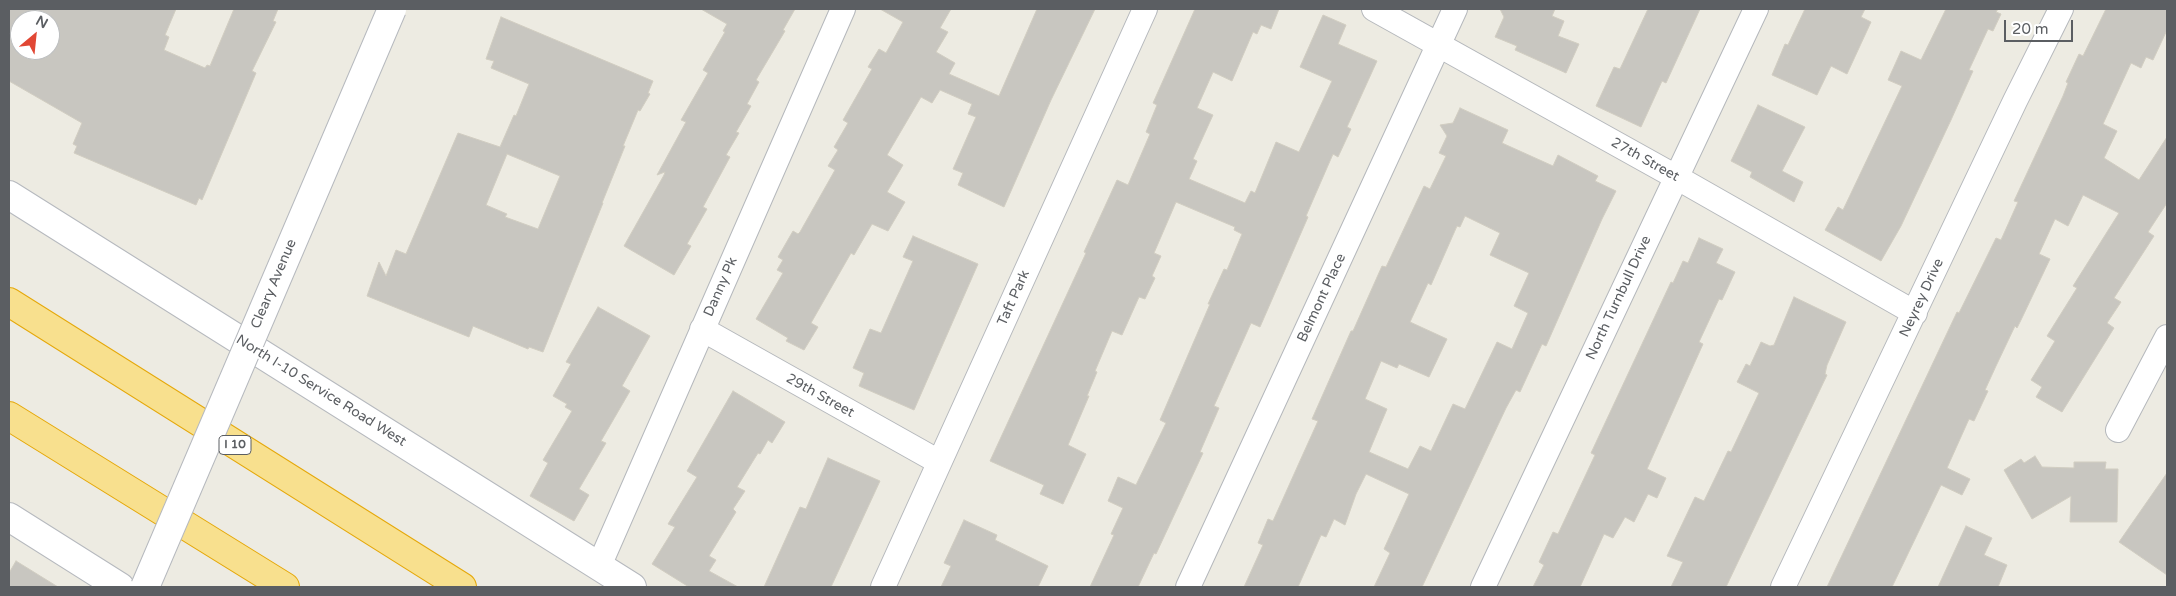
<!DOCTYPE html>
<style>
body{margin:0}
#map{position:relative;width:2176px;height:596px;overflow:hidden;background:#edebe2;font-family:"Varela Round",sans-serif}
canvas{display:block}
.frame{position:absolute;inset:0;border:10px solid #5b5e62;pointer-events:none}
.north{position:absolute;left:10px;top:10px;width:50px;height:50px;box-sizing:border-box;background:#fff;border:1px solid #bdbfc0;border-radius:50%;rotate:28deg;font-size:14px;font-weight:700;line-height:20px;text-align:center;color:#5b5e62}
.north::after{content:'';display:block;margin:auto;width:18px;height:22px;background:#e14734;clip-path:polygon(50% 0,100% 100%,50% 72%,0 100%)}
.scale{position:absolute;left:2004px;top:20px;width:69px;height:22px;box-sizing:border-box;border:2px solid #5b5e62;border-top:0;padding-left:6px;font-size:15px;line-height:18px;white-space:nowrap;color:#5b5e62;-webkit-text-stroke:4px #fff;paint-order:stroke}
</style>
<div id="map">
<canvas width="2176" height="596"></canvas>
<div class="frame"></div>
<div class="north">N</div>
<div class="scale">20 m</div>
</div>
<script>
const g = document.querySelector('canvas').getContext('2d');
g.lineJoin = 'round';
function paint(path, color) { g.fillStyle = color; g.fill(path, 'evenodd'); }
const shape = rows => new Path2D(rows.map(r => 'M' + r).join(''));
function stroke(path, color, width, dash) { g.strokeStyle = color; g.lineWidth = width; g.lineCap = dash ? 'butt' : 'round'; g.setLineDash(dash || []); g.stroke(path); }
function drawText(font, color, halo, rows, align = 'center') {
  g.font = font + ' "Varela Round",sans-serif'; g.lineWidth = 4; g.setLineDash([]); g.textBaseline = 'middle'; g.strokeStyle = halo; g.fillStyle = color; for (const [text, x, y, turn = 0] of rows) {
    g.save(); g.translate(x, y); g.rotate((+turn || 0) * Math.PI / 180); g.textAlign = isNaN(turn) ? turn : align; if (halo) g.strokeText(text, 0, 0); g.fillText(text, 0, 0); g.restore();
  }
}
const building = shape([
 [9,9,176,9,165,35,169,37,164,50,205,68,207,65,210,66,234,9,278,9,273,21,276,22,252,71,256,73,202,200,199,198,196,205,74,153,77,146,73,144,82,123,9,81,9,9],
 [20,20,50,20,50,50,20,50,20,20],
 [701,9,795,9,783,30,785,31,756,80,759,82,747,104,751,106,736,132,739,133,726,155,730,157,703,207,707,209,687,244,691,246,674,275,624,246,664,175,665,172,657,175,686,122,681,120,708,73,703,70,725,32,723,31,727,24,701,9],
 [880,9,951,9,940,28,948,32,936,52,955,63,949,74,999,96,1037,9,1095,9,1051,100,1004,207,958,185,963,173,953,169,976,117,968,114,972,104,940,90,932,103,921,97,887,155,903,165,887,192,905,202,888,231,872,224,854,255,851,253,811,323,818,327,804,350,786,341,788,338,756,319,783,273,777,270,783,260,778,257,793,231,798,234,800,232,835,170,828,166,838,150,834,147,848,123,843,120,872,69,868,67,879,49,886,53,903,22,880,9],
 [1195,9,1279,9,1271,29,1261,25,1257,34,1253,32,1232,81,1213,72,1197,108,1213,115,1193,159,1197,161,1189,179,1245,203,1251,191,1255,193,1276,142,1299,152,1332,81,1300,67,1323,15,1346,25,1338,44,1377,61,1347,127,1351,129,1338,157,1333,154,1306,216,1308,217,1260,327,1251,323,1214,406,1219,408,1200,452,1203,453,1156,554,1154,553,1138,587,1090,587,1114,535,1111,534,1123,508,1108,501,1118,477,1136,485,1166,423,1160,420,1210,304,1208,304,1224,269,1227,270,1242,234,1234,230,1235,227,1176,202,1154,253,1161,256,1152,276,1155,278,1145,299,1139,297,1122,335,1112,331,1095,371,1097,372,1087,396,1089,396,1068,445,1086,454,1063,504,1040,494,1044,485,990,461,1086,253,1084,252,1117,180,1128,185,1150,134,1146,132,1157,105,1153,103,1195,9],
 [1500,9,1555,9,1552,16,1564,21,1558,36,1579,44,1566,73,1515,50,1517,46,1495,37,1504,17,1500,9],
 [1648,9,1700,9,1666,83,1662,81,1641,127,1596,106,1614,67,1620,69,1648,9],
 [1805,9,1865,9,1861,17,1871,22,1847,74,1831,66,1817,95,1772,75,1785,44,1788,45,1805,9],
 [1946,9,1998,9,1996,12,2001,14,1993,31,1988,29,1969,70,1973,71,1951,120,1901,226,1881,261,1825,230,1838,207,1843,210,1902,86,1888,80,1901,51,1921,60,1946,9],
 [2106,9,2167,9,2167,30,2153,60,2146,57,2141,68,2131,63,2103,124,2117,131,2104,158,2139,180,2167,137,2167,203,2148,232,2154,236,2114,298,2121,302,2107,323,2114,328,2062,412,2036,397,2042,387,2031,380,2055,341,2047,336,2077,288,2073,286,2119,213,2083,195,2068,226,2055,219,2039,254,2050,259,2021,320,2017,328,2015,326,1996,366,1985,390,1988,391,1974,421,1969,419,1947,468,1970,479,1962,495,1941,485,1892,587,1827,587,1957,312,1959,313,1996,238,2001,240,2018,202,2014,201,2063,96,2068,83,2066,82,2079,54,2083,56,2106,9],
 [501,17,653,81,648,93,650,94,640,111,638,110,623,146,625,146,602,203,603,203,543,352,529,347,528,349,473,326,469,337,367,296,379,262,386,276,396,250,406,254,458,133,500,147,514,115,516,116,529,84,491,68,494,61,486,59,501,17],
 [507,154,560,176,538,229,505,217,507,214,486,205,507,154],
 [1758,105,1805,127,1782,171,1803,182,1794,202,1750,177,1752,172,1731,161,1758,105],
 [1460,108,1508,130,1502,143,1553,166,1558,155,1598,176,1595,181,1616,191,1602,219,1546,346,1542,344,1520,392,1516,390,1506,408,1422,587,1374,587,1390,553,1384,549,1409,494,1366,474,1356,494,1345,525,1334,519,1326,537,1321,535,1298,587,1244,587,1263,545,1258,543,1268,519,1273,521,1299,463,1318,421,1312,419,1351,331,1353,331,1382,266,1386,267,1424,186,1430,189,1446,156,1439,153,1447,136,1440,125,1453,123,1460,108],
 [1465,216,1500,233,1490,255,1529,273,1514,306,1528,313,1512,349,1497,342,1465,409,1453,404,1431,451,1420,446,1408,469,1369,452,1387,409,1365,399,1381,361,1397,368,1399,364,1429,377,1447,339,1410,322,1428,283,1431,285,1457,226,1460,227,1465,216],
 [913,236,978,264,914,410,859,386,864,373,853,368,870,329,881,333,913,261,903,257,913,236],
 [1699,238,1723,249,1716,263,1735,272,1722,300,1719,299,1699,342,1703,344,1647,469,1666,478,1657,498,1648,494,1634,522,1625,517,1613,538,1604,534,1580,587,1533,587,1544,565,1539,562,1553,532,1558,534,1595,455,1591,453,1671,282,1673,283,1683,261,1688,263,1699,238],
 [1794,297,1846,322,1827,365,1825,374,1827,375,1726,587,1671,587,1683,562,1667,556,1695,497,1704,501,1728,451,1731,452,1759,393,1737,382,1746,364,1750,366,1761,342,1770,346,1774,345,1794,297],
 [598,307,650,336,622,386,630,391,601,441,606,443,579,489,589,495,574,521,530,496,548,463,543,460,572,411,565,407,567,404,553,396,571,364,566,362,598,307],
 [733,391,785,422,772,443,768,440,760,454,758,453,737,487,745,491,733,509,736,512,709,556,716,560,709,571,738,587,689,587,652,564,675,527,668,524,697,477,687,471,733,391],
 [2035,456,2042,467,2074,468,2074,462,2106,462,2105,469,2118,469,2117,522,2070,522,2071,496,2032,519,2004,470,2021,459,2024,463,2035,456],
 [828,458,880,481,831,587,764,587,800,507,806,509,828,458],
 [2167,473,2167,575,2119,542,2167,473],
 [964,520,997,535,995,540,1048,566,1038,587,941,587,951,566,944,563,964,520],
 [1966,526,1992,538,1984,555,2007,565,1998,587,1938,587,1966,526],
 [16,561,58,587,9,587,9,573,16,561]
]);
const street = shape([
 [1374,9,1676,177,1915,313],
 [702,329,939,462],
 [2118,430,2167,337],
 [599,566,843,9],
 [883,587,1145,9],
 [1188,587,1455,9],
 [1483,587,1756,9],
 [1783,587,2015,101,2061,9]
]);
const secondary = shape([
 [9,195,632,587],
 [9,517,120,587]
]);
const highway = shape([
 [9,302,462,587],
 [9,416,285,587]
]);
const secondaryBridge = shape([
 [145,587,392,9]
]);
const shields = [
 [235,445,32]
];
const shieldNames = [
 ["I 10",235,445]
];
const streetNames = [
 ["27th Street",1645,160,29],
 ["Cleary Avenue",274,284,-67],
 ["Danny Pk",721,287,-66],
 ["Taft Park",1014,298,-66],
 ["Belmont Place",1322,298,-65],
 ["North Turnbull Drive",1619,298,-65],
 ["Neyrey Drive",1922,298,-65],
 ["North I-10 Service Road West",321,391,32],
 ["29th Street",820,396,29]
];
paint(building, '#c8c6c0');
stroke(building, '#d1cdc1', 1);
stroke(street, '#b5b8bc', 26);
stroke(secondary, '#b6b9be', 30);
stroke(highway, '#e5a80a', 30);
stroke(street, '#fff', 24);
stroke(secondary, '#fff', 28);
stroke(highway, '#f8e08e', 28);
stroke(secondaryBridge, '#b6b9be', 30, []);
stroke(secondaryBridge, '#fff', 28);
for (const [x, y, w] of shields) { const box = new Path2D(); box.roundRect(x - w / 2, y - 9.5, w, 19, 4); g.fillStyle = '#fff'; g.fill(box); stroke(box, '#5b5e62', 1); }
drawText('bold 12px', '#5b5e62', null, shieldNames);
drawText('14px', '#5b5e62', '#fff', streetNames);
</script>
